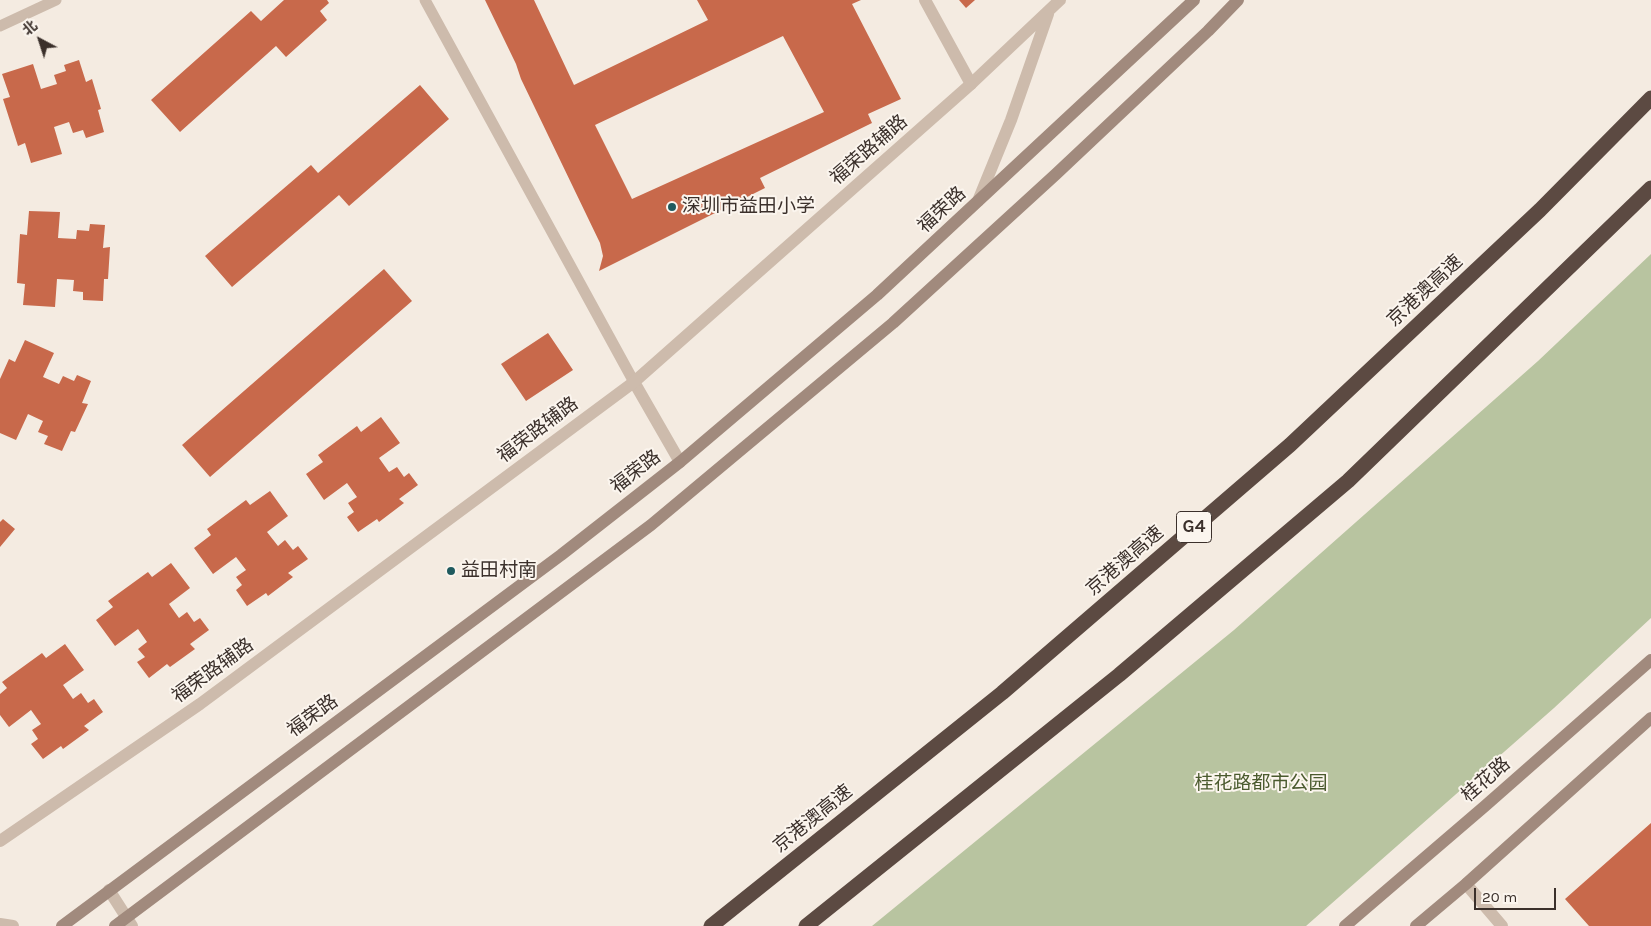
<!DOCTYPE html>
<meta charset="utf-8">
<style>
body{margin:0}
#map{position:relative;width:1651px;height:926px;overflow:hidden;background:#f4ebe1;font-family:Karla,"Noto Sans SC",sans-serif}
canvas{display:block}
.north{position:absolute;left:15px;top:15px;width:50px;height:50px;-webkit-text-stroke:4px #fbf5ee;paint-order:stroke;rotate:320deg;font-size:14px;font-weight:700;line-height:20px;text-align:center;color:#3b302b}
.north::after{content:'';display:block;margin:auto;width:18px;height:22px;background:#3b302b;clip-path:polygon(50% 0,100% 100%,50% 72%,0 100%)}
.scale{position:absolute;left:1474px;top:888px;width:82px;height:22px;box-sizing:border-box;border:2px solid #3b302b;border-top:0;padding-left:6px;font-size:15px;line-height:18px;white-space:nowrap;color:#3b302b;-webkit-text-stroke:4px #fbf5ee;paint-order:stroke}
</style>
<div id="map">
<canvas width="1651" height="926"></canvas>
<div class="north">北</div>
<div class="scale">20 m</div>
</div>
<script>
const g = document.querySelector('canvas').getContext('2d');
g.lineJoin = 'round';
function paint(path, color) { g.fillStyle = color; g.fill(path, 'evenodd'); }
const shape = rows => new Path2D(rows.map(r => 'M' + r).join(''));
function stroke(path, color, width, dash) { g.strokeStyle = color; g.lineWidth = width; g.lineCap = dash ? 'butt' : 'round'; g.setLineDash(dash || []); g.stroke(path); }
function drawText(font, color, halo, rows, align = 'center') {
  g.font = font + ' Karla,"Noto Sans SC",sans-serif'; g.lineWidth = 4; g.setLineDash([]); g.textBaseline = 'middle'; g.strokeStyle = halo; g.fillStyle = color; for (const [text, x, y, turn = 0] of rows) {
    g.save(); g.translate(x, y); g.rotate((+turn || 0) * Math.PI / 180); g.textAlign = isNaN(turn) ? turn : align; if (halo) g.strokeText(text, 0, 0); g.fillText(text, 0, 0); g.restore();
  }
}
const green = shape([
 [1651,254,1651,618,1554,708,1306,926,872,926,1234,630,1538,361]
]);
const building = shape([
 [284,0,327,0,329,3,320,11,327,20,286,57,276,46,180,132,151,100,251,11,261,21],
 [485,0,534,0,574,85,708,20,697,0,861,0,852,4,901,99,868,114,872,123,760,178,765,188,599,271,603,256,600,243,521,79,516,64],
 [783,36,824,112,632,199,595,125],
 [959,0,975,0,966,8],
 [79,60,86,82,92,79,101,109,98,110,104,132,86,138,83,130,73,133,69,122,54,127,62,154,31,163,25,143,18,146,3,99,10,97,2,74,33,64,41,89,57,84,54,75,66,71,64,65],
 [420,85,449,119,349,206,339,195,232,287,205,256,311,165,318,173],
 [29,211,60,212,58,238,76,239,77,230,89,231,90,224,105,225,103,248,110,247,108,279,104,279,103,301,83,300,83,292,73,291,74,280,57,279,55,307,23,305,25,284,17,283,20,234,27,235],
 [384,269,412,301,210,477,182,445],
 [548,333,573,370,526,401,501,364],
 [25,340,54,353,43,377,59,384,63,376,74,381,77,375,91,381,82,403,88,404,75,432,71,431,62,451,44,444,48,436,38,432,43,421,28,414,16,440,0,433,0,379,9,359,15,362],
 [381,417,400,443,379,458,389,472,397,467,404,477,409,473,418,485,399,499,404,503,379,522,377,519,358,532,347,517,354,512,348,503,357,497,347,483,324,500,306,474,323,462,318,455,357,426,361,432],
 [270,491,288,516,267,532,278,546,285,540,293,550,298,546,308,559,288,573,293,577,268,596,266,593,247,606,236,590,242,585,236,577,246,570,236,557,213,574,194,548,211,535,207,529,246,500,250,505],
 [3,519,15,529,0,547,0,522],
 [171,563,190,588,169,604,179,618,187,612,194,622,200,618,209,630,190,644,195,649,170,667,167,664,149,678,137,662,145,657,138,649,147,642,138,629,115,646,96,620,113,607,108,601,148,572,152,577],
 [65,644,84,670,63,685,73,699,81,693,88,703,94,699,103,712,84,726,89,730,63,749,61,746,43,759,31,744,38,739,32,730,41,724,31,710,9,727,0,715,0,694,7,688,2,682,42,653,46,658],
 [1651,823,1651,926,1589,926,1565,899]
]);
const service = shape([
 [425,0,634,382],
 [0,26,56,0]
]);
const minor = shape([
 [925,0,971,84],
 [634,382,680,462],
 [0,924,13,926]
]);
const tertiary = shape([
 [978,201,1011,120,1048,14],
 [0,841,200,704,634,382,971,84,1060,0],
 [1466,884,1502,926],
 [109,890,132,926]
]);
const secondary = shape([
 [62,926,561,555,680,462,877,295,1194,0],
 [115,926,651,525,893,323,1055,175,1208,31,1238,0],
 [1345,926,1485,806,1651,660],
 [1416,926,1466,884,1651,718]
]);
const motorway = shape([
 [711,926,1002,693,1290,445,1540,210,1651,98],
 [806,926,1119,675,1348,481,1651,188]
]);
const markers = [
 [672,207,5,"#1f5a5e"],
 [451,571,5,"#1f5a5e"]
];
const shields = [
 [1194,527,35]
];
const shieldNames = [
 ["G4",1194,527]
];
const streetNames = [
 ["福荣路辅路",869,150,-41],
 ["福荣路",942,210,-43],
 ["京港澳高速",1425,291,-43],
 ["福荣路辅路",538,430,-37],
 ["福荣路",636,472,-38],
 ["京港澳高速",1125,561,-41],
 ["福荣路辅路",213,671,-36],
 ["福荣路",313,716,-36],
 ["桂花路",1486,780,-41],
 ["京港澳高速",813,819,-39]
];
const poiNames = [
 ["深圳市益田小学",682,207],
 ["益田村南",461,571]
];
const parkNames = [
 ["桂花路都市公园",1261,784]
];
paint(green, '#b8c4a0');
paint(building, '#c8694b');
stroke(service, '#cdbbac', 11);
stroke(minor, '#cdbbac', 12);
stroke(tertiary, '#cdbbac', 12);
stroke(secondary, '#a18a7d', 12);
stroke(motorway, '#5c4a42', 15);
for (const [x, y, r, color] of markers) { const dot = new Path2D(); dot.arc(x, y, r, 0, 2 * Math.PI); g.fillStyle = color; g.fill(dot); stroke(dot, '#fbf5ee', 2); }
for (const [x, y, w] of shields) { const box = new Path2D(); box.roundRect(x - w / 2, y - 15.5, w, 31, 4); g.fillStyle = '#fbf5ee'; g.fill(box); stroke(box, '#3b302b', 1); }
drawText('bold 18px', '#3b302b', null, shieldNames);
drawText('19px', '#3b302b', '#fbf5ee', streetNames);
drawText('19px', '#3b302b', '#fbf5ee', poiNames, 'left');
drawText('19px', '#4a5a2e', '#fbf5ee', parkNames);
</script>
